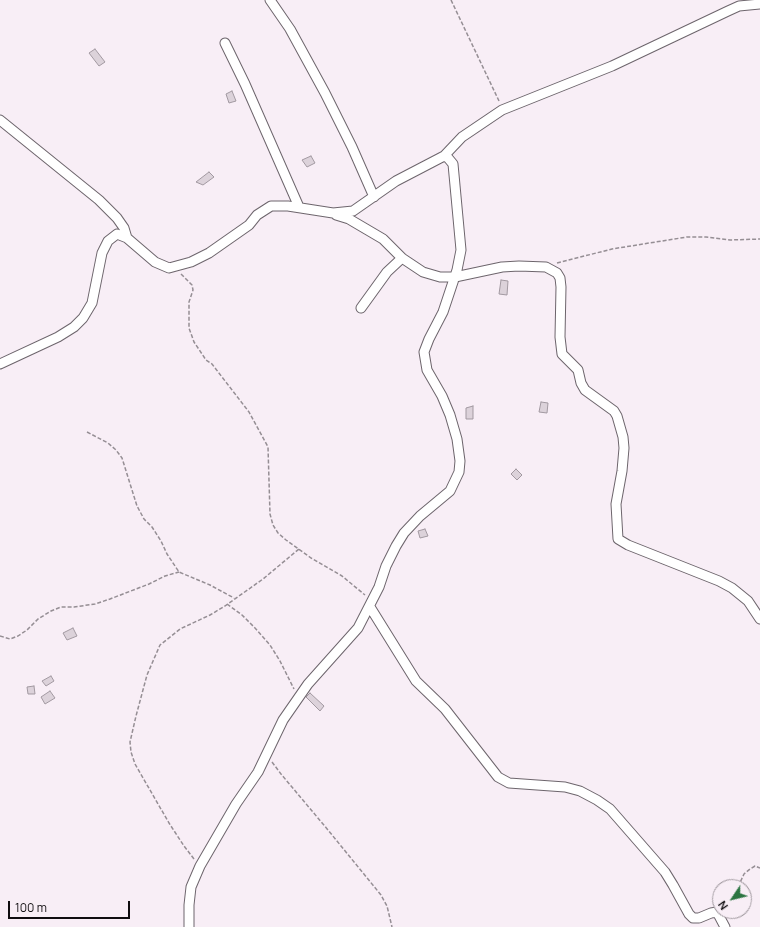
<!DOCTYPE html>
<style>
body{margin:0}
#map{position:relative;width:760px;height:927px;overflow:hidden;background:#f8eef6;font-family:Manrope,sans-serif}
canvas{display:block}
.north{position:absolute;left:712px;top:879px;width:40px;height:40px;box-sizing:border-box;background:#f8eef6;border:1px solid #9b949a;border-radius:50%;rotate:235deg;font-size:11px;font-weight:700;line-height:16px;text-align:center;color:#0f0c0f}
.north::after{content:'';display:block;margin:auto;width:14px;height:18px;background:#2c7542;clip-path:polygon(50% 0,100% 100%,50% 72%,0 100%)}
.scale{position:absolute;left:8px;top:901px;width:122px;height:18px;box-sizing:border-box;border:2px solid #0f0c0f;border-top:0;padding-left:5px;font-size:12px;line-height:14px;white-space:nowrap;color:#0f0c0f;-webkit-text-stroke:3px #f8eef6;paint-order:stroke}
</style>
<div id="map">
<canvas width="760" height="927"></canvas>
<div class="north">N</div>
<div class="scale">100 m</div>
</div>
<script>
const g = document.querySelector('canvas').getContext('2d');
g.lineJoin = 'round';
function paint(path, color) { g.fillStyle = color; g.fill(path, 'evenodd'); }
const shape = rows => new Path2D(rows.map(r => 'M' + r).join(''));
function stroke(path, color, width, dash) { g.strokeStyle = color; g.lineWidth = width; g.lineCap = dash ? 'butt' : 'round'; g.setLineDash(dash || []); g.stroke(path); }
const building = shape([
 [95,49,105,62,99,66,89,53,95,49],
 [232,91,236,101,229,103,226,94,232,91],
 [311,156,315,163,307,167,302,160,311,156],
 [209,172,214,177,203,185,196,182,209,172],
 [501,280,508,281,507,295,499,294,501,280],
 [541,402,548,403,547,413,539,412,541,402],
 [473,406,473,419,466,419,466,408,473,406],
 [516,469,522,475,517,480,511,474,516,469],
 [425,529,428,536,420,538,418,531,425,529],
 [73,628,77,636,67,640,63,633,73,628],
 [51,676,54,681,46,686,42,681,51,676],
 [34,686,35,694,28,694,27,687,34,686],
 [50,691,55,698,45,704,41,697,50,691],
 [310,693,324,706,320,711,306,697,310,693]
]);
const path = shape([
 [451,0,499,101],
 [557,263,612,249,687,237,706,237,730,240,760,239],
 [181,274,192,285,193,290,189,302,189,328,194,342,206,360,212,364,249,412,268,447,270,514,273,525,278,533,286,540,311,558,342,576,365,595],
 [87,432,108,443,116,450,122,458,137,506,144,519,152,527,161,541,167,554,179,572,210,585,234,598],
 [227,604,242,615,255,628,270,645,280,661,294,689],
 [0,636,10,639,18,636,27,630,38,619,51,611,61,607,74,607,95,604,110,599,149,584,165,576,179,572],
 [272,762,281,774,328,830,381,895,387,906,392,927],
 [194,859,184,846,169,823,135,764,131,752,130,742,136,716,147,675,160,645,180,629,210,615,225,606,263,579,299,549],
 [738,887,744,874,750,869,755,866,760,868]
]);
const minor = shape([
 [270,0,290,29,325,93,352,147,374,197],
 [225,43,245,84,299,207],
 [0,120,99,200,117,218,124,228,127,238],
 [336,215,349,219,383,239,402,258,423,272,440,277,455,277,502,267,519,266,546,267,557,273,560,278,561,287,560,337,562,354,578,370,581,383,585,390,614,411,617,416,623,437,624,448,622,471,616,504,618,539,628,545,719,581,732,588,748,601,760,619],
 [361,308,387,272,402,258],
 [0,364,58,337,74,327,83,318,92,303,102,253,108,241,117,234,127,238,155,262,169,268,191,262,209,253,249,225,257,215,271,206,288,206,333,213,353,211,396,181,444,156,462,137,502,110,612,66,728,11,739,6,760,4],
 [370,607,416,681,445,709,498,777,509,783,565,787,580,791,597,800,610,809,617,817,665,872,673,885,689,914,693,918,699,918,711,913,717,912,725,927],
 [189,927,189,905,191,887,200,866,236,804,258,772,283,720,308,684,358,628,379,587,386,566,396,546,404,533,420,516,450,491,459,472,460,461,457,439,450,415,442,396,427,370,424,352,429,339,443,312,457,270,461,250,453,164,448,158,444,156]
]);
paint(building, '#dcd2da');
stroke(building, '#a299a1', 1);
stroke(minor, '#6d656c', 11);
stroke(path, '#958e94', 1.5, [4, 2]);
stroke(minor, '#fff', 9);
</script>
